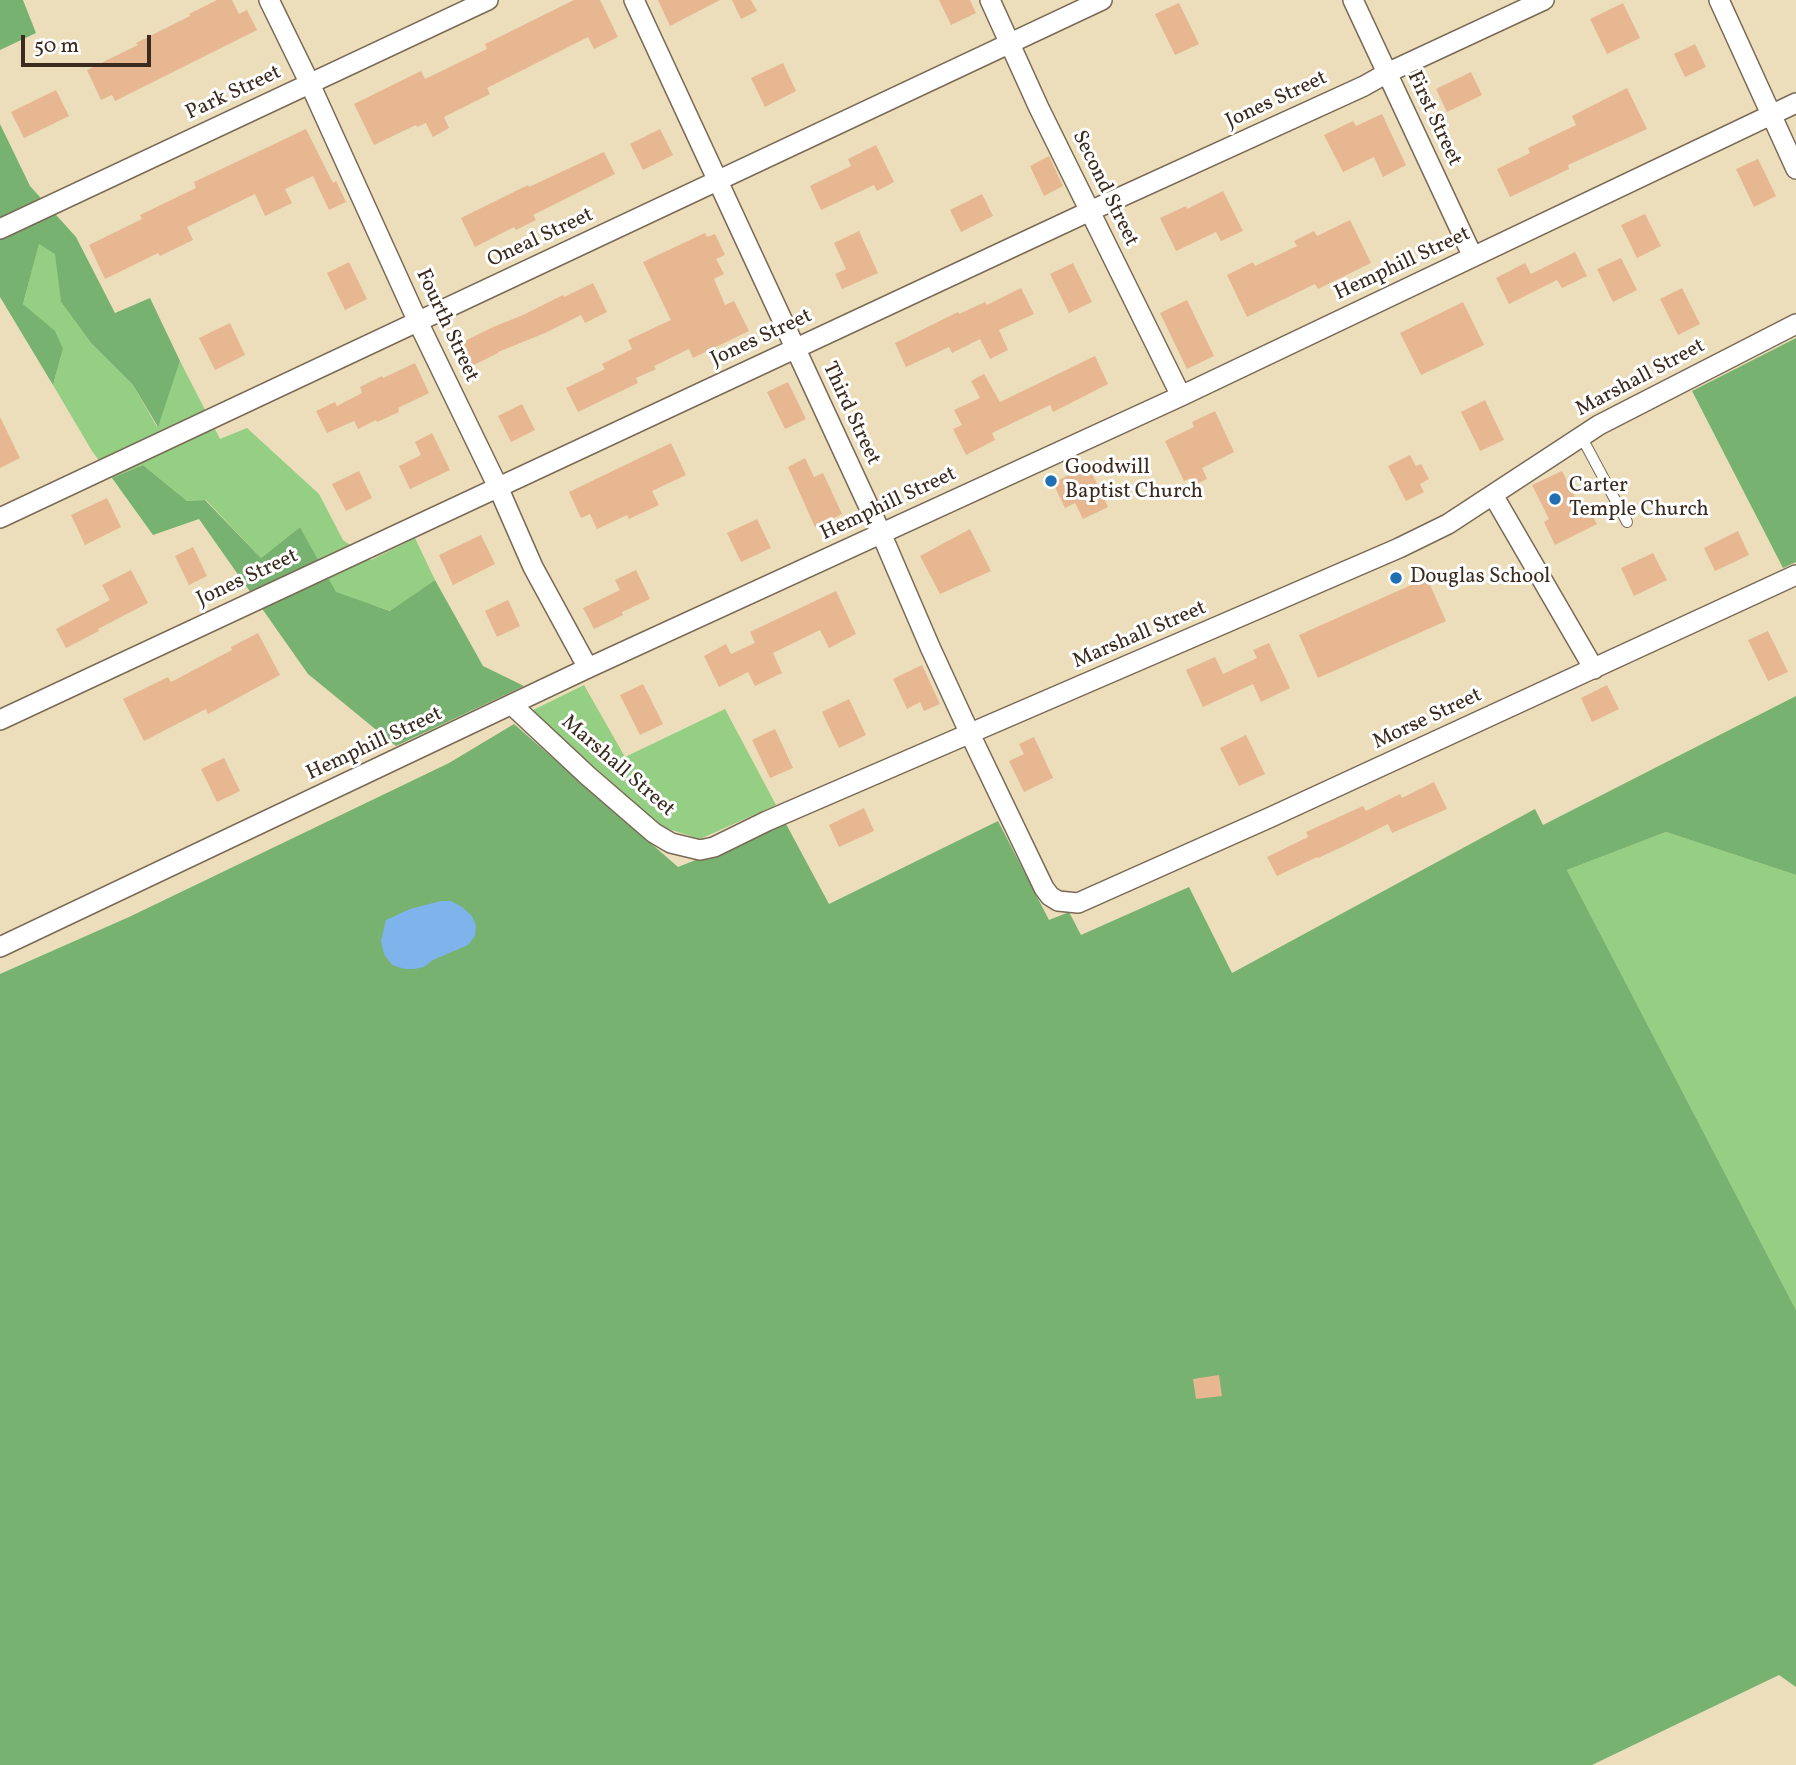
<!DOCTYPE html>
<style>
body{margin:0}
#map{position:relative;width:1796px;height:1765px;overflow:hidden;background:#ecdebb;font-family:Vollkorn,serif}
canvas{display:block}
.scale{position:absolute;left:21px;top:35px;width:130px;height:32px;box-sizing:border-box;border:4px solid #3b2a1e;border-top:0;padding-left:9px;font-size:21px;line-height:24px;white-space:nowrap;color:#3b2a1e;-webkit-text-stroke:5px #fff;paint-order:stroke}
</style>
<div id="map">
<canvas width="1796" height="1765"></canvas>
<div class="scale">50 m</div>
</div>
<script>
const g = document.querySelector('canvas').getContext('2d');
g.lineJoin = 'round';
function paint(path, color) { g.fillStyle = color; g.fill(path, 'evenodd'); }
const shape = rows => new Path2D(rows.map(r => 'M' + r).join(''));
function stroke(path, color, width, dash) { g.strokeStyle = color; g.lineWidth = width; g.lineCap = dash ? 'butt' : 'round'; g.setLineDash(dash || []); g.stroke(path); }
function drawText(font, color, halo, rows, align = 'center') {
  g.font = font + ' Vollkorn,serif'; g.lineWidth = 6; g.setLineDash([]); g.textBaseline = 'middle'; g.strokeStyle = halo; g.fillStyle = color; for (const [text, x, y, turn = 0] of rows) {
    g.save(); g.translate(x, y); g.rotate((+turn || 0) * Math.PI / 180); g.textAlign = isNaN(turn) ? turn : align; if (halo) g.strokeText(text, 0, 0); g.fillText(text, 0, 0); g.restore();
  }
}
const green = shape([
 [39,243,56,254,61,302,91,343,133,385,157,427,180,361,220,439,247,428,319,494,343,540,371,560,415,538,435,580,391,611,336,593,300,527,261,558,206,500,187,501,143,465,112,478,92,451,53,385,63,349,23,304],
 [584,685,625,757,725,709,776,805,700,839,662,827,531,711],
 [1666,832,1796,875,1796,1310,1567,870]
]);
const forest = shape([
 [0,0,23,0,36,33,0,50],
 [0,124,30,186,76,237,115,313,150,298,180,361,158,427,133,385,91,343,61,302,55,254,39,244,23,304,55,331,63,349,53,385,0,297],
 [1796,338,1796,562,1783,568,1692,391],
 [143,465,187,501,205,500,261,558,300,527,336,592,390,611,435,580,483,666,524,686,396,746,308,674,199,519,153,535,112,478],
 [1796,696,1796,875,1666,832,1567,870,1796,1310,1796,1687,1779,1675,1592,1765,0,1765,0,974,129,917,449,763,514,724,678,867,786,824,829,904,998,821,1049,920,1069,912,1081,935,1189,887,1232,973,1535,809,1543,825]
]);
const water = shape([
 [441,901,451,901,462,907,472,916,476,926,475,936,468,945,433,960,424,967,414,969,405,969,392,965,384,954,381,941,386,920,410,909]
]);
const building = shape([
 [217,0,232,0,239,14,247,10,257,30,115,101,112,95,101,100,87,70,138,45,136,43,190,16,189,14],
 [574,0,600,0,618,37,594,49,588,37,487,88,490,94,444,117,449,128,433,137,426,123,417,127,416,125,374,145,354,104,421,71,425,79,487,49,485,44],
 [658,0,720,0,670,26],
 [732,0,751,0,757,11,741,19],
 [939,0,970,0,976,13,951,25],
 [1179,3,1199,44,1175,55,1155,14],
 [1623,3,1640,38,1607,54,1590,19],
 [1695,44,1706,67,1685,77,1674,54],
 [783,63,796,91,765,107,751,78],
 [1471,72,1482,95,1447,112,1436,89],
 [1627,88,1647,129,1568,165,1569,169,1510,197,1497,169,1530,153,1528,148,1576,125,1572,116],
 [56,90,69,116,24,138,11,112],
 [1382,114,1406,165,1383,177,1374,157,1343,172,1324,135,1353,121,1356,126],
 [306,129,333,183,336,181,346,202,329,210,313,176,285,189,292,203,265,216,255,194,187,227,193,240,160,256,158,253,105,279,89,245,142,219,140,215,196,188,194,182],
 [660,129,673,155,643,170,630,144],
 [876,145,894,182,877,191,874,185,821,210,810,186,851,166,848,159],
 [604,152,615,174,533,215,536,220,516,230,514,227,475,247,461,218,528,185,529,187],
 [1049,156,1063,186,1044,196,1030,166],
 [1758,159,1776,196,1754,207,1736,169],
 [1223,191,1243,231,1221,241,1216,232,1176,251,1160,218,1186,206,1187,209],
 [982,194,993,216,961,232,950,210],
 [1645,214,1661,246,1637,258,1621,225],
 [1350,220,1371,263,1318,289,1315,284,1247,317,1227,275,1253,262,1255,266,1297,246,1294,241,1314,231,1317,236],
 [859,231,878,273,842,289,835,274,846,269,834,243],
 [705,233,707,237,715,234,725,255,716,259,724,274,714,279,725,305,734,301,749,331,693,358,689,349,654,366,656,369,636,378,638,383,578,412,566,388,605,369,602,364,632,349,628,340,671,320,643,262],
 [1575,252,1587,276,1562,288,1557,280,1509,304,1496,278,1525,263,1531,274],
 [1621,258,1637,290,1613,302,1597,269],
 [349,262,367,299,345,310,327,273],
 [1073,263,1092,302,1069,313,1050,274],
 [593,283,607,312,585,323,581,315,545,333,498,352,498,353,468,368,457,345,493,327,523,315,563,295,564,297],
 [1021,288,1034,314,999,330,1008,350,990,359,980,339,952,353,949,347,906,367,895,343,958,312,959,314,985,302,987,305],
 [1682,288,1700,324,1678,335,1660,299],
 [1187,300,1214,356,1187,369,1160,313],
 [1463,302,1484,345,1421,375,1400,333],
 [230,323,245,355,215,370,199,338],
 [1095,356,1108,384,1053,412,1050,405,992,433,995,440,966,455,953,429,962,425,954,410,980,398,971,381,984,374,1000,402],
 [415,363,429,393,398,408,399,412,377,422,376,420,358,429,354,421,327,433,316,411,335,402,337,406,362,393,360,387,382,376,383,378],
 [788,382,806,419,785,429,767,392],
 [1485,400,1504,440,1480,451,1461,412],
 [522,404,535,430,511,442,498,416],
 [1215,411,1234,452,1202,468,1207,479,1194,485,1191,478,1184,481,1165,441,1194,427,1192,422],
 [0,417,20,458,0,468],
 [432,433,450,470,410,489,399,466,421,455,415,442],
 [671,443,686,475,652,491,659,505,629,519,627,515,597,529,590,514,581,518,569,492],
 [1410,455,1416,466,1421,464,1429,479,1420,484,1424,492,1406,501,1388,466],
 [805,458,814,477,823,473,842,514,815,527,788,467],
 [1088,465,1108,507,1083,519,1075,503,1065,508,1053,483],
 [359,471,372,498,346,511,332,484],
 [1562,471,1580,507,1586,503,1597,524,1555,545,1544,522,1549,519,1532,485],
 [107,498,121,527,85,545,71,515],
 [757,519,771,548,741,562,727,533],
 [970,529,991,571,940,594,920,556],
 [1738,531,1749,555,1715,571,1704,548],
 [481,535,495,564,453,585,439,555],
 [193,547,207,576,189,585,175,556],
 [1653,553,1667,580,1634,596,1621,568],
 [131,570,148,603,98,629,99,631,66,648,56,629,110,600,102,585],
 [636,570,650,599,622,612,623,615,594,629,583,608,620,590,615,580],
 [1427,578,1446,621,1318,678,1299,635],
 [836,591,856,634,829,648,820,630,773,653,782,673,755,686,748,672,719,687,704,656,726,644,731,654,755,643,750,632],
 [508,600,520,626,497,637,485,611],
 [1768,631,1788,672,1768,681,1748,640],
 [258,633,280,675,208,714,206,709,144,741,123,699,168,677,171,682,232,650,231,647],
 [1269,643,1290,688,1261,702,1253,684,1203,707,1186,670,1215,657,1223,674,1257,658,1253,650],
 [922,665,940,704,924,711,920,702,907,709,893,679],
 [643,684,663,724,640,735,620,695],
 [1607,685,1619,709,1592,722,1581,698],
 [849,699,866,735,839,748,822,712],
 [775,729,793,768,770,778,752,740],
 [1246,735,1265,774,1239,786,1220,748],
 [1034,737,1053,778,1024,792,1009,761,1024,754,1019,744],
 [224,758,240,791,217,802,201,769],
 [1434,782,1447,809,1392,833,1388,824,1344,846,1318,858,1317,857,1277,876,1267,857,1308,837,1306,832,1363,806,1366,811,1400,794,1402,798],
 [864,808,874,831,839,847,829,825],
 [1219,1375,1222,1396,1196,1399,1193,1379]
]);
const lane = shape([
 [1581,436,1627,522]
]);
const street = shape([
 [269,0,310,84,418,322,498,487,533,567,588,668],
 [634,0,881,533,930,647,970,734,1044,888,1050,896,1058,901,1078,903,1271,817,1796,575],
 [990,0,1039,108,1181,396],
 [1353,0,1473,257],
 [1719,0,1796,169],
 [0,229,488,0],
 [1493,495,1594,669],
 [0,518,1102,0],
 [512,705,588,776,654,833,671,843,700,850,714,847,767,821,1399,548,1448,524,1599,425,1796,324],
 [0,720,1090,211,1364,86,1387,73,1544,0],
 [0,947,588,668,1181,396,1796,103]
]);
const markers = [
 [1051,481,7,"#1f6fb2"],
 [1555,499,7,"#1f6fb2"],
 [1396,578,7,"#1f6fb2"]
];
const streetNames = [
 ["Park Street",234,94,-25],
 ["Jones Street",1277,101,-25],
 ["First Street",1433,119,65],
 ["Second Street",1104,189,64],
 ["Oneal Street",541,239,-25],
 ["Hemphill Street",1403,265,-25],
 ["Fourth Street",446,326,65],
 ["Jones Street",762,339,-25],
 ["Marshall Street",1641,379,-28],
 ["Third Street",850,414,65],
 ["Hemphill Street",889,505,-25],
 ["Jones Street",248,579,-25],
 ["Marshall Street",1140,636,-23],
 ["Morse Street",1428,720,-25],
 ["Hemphill Street",375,745,-25],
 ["Marshall Street",617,767,41]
];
const poiNames = [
 ["Goodwill",1065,469],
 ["Baptist Church",1065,493],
 ["Carter",1569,487],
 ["Temple Church",1569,511],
 ["Douglas School",1410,578]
];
paint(green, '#94cf83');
paint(forest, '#77b271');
paint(water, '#7fb3ec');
paint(building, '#e6b791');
stroke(lane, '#796955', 12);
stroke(street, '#796955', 22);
stroke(lane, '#fff', 10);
stroke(street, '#fff', 19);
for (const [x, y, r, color] of markers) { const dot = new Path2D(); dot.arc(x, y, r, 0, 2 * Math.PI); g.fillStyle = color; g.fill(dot); stroke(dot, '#fff', 2.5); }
drawText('21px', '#3b2a1e', '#fff', streetNames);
drawText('21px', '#3b2a1e', '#fff', poiNames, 'left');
</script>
